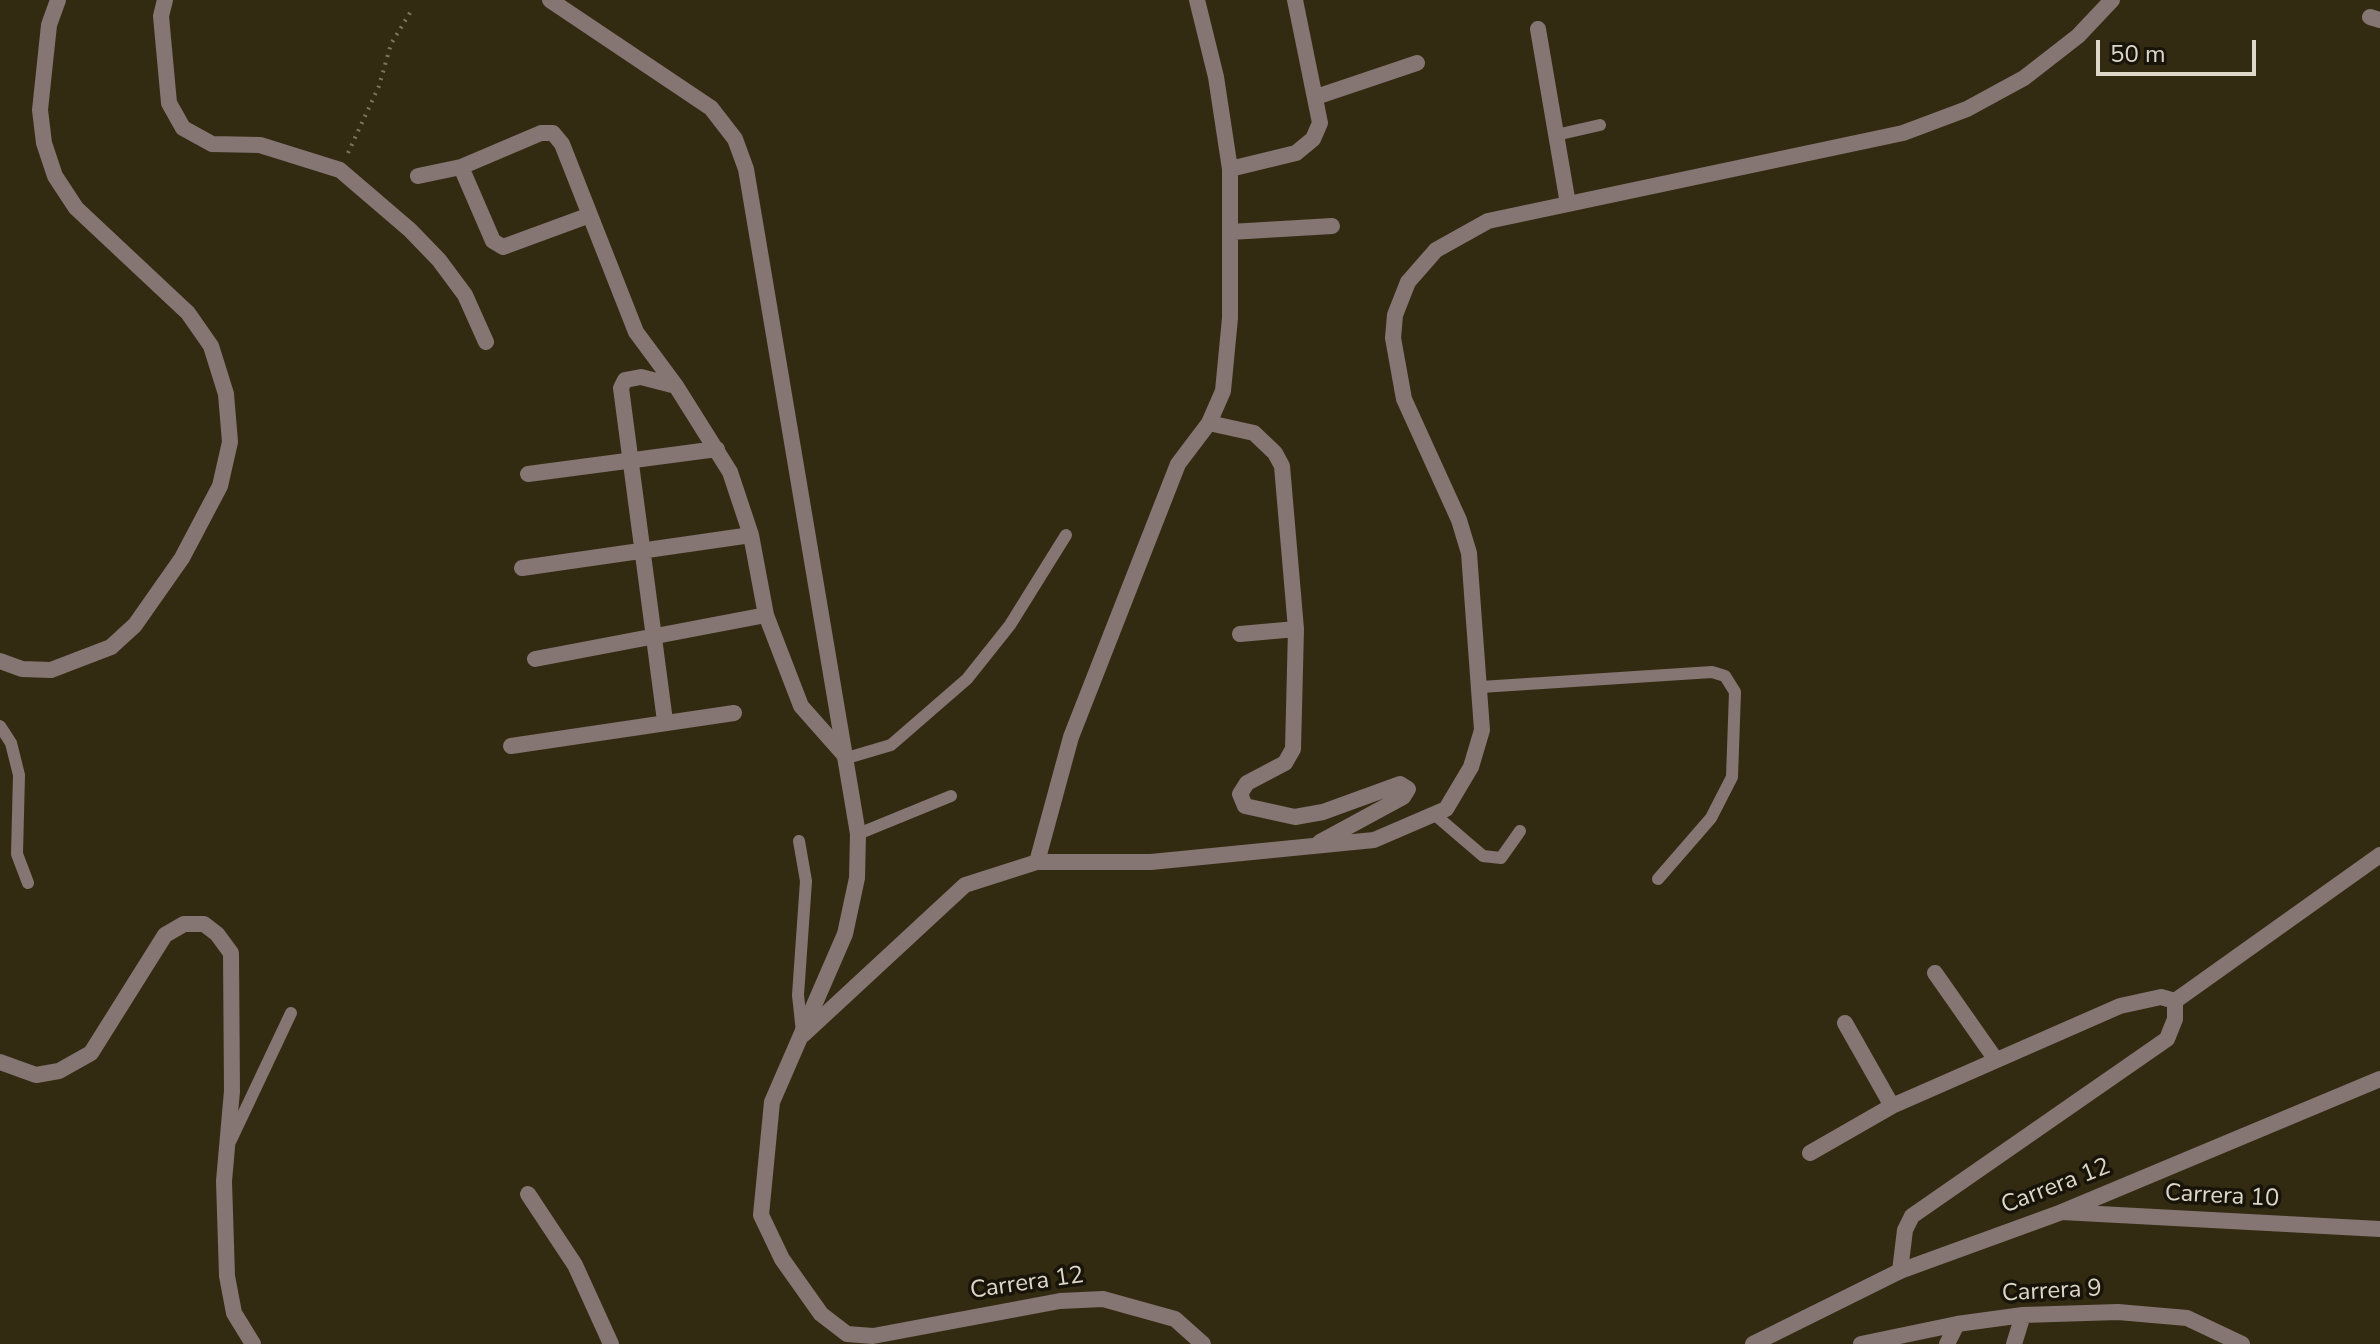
<!DOCTYPE html>
<style>
body{margin:0}
#map{position:relative;width:2380px;height:1344px;overflow:hidden;background:#332b11;font-family:"Nunito Sans",sans-serif}
canvas{display:block}
.scale{position:absolute;left:2096px;top:40px;width:160px;height:36px;box-sizing:border-box;border:4px solid #dcd7c8;border-top:0;padding-left:10px;font-size:24px;line-height:28px;white-space:nowrap;color:#dcd7c8;-webkit-text-stroke:6px #181409;paint-order:stroke}
</style>
<div id="map">
<canvas width="2380" height="1344"></canvas>
<div class="scale">50 m</div>
</div>
<script>
const g = document.querySelector('canvas').getContext('2d');
g.lineJoin = 'round';
const shape = rows => new Path2D(rows.map(r => 'M' + r).join(''));
function stroke(path, color, width, dash) { g.strokeStyle = color; g.lineWidth = width; g.lineCap = dash ? 'butt' : 'round'; g.setLineDash(dash || []); g.stroke(path); }
function drawText(font, color, halo, rows, align = 'center') {
  g.font = font + ' "Nunito Sans",sans-serif'; g.lineWidth = 7; g.setLineDash([]); g.textBaseline = 'middle'; g.strokeStyle = halo; g.fillStyle = color; for (const [text, x, y, turn = 0] of rows) {
    g.save(); g.translate(x, y); g.rotate((+turn || 0) * Math.PI / 180); g.textAlign = isNaN(turn) ? turn : align; if (halo) g.strokeText(text, 0, 0); g.fillText(text, 0, 0); g.restore();
  }
}
const path = shape([
 [348,153,379,86,391,44,411,11]
]);
const service = shape([
 [1556,135,1600,125],
 [1481,687,1712,672,1725,676,1735,692,1732,777,1711,818,1658,879],
 [0,726,11,743,19,775,17,854,28,883],
 [847,758,891,745,967,679,1010,625,1066,535],
 [1434,814,1483,856,1501,858,1520,831],
 [858,834,951,796],
 [799,841,806,881,798,995,802,1032],
 [231,1140,291,1013]
]);
const minor = shape([
 [165,0,161,16,169,103,183,128,212,144,260,145,340,170,410,230,439,260,465,295,486,342],
 [2370,17,2380,20],
 [1538,29,1568,204],
 [1316,97,1417,63],
 [461,167,493,241,503,247,590,215],
 [1230,169,1296,153,1313,139,1320,123,1295,0],
 [418,176,461,167,541,133,553,133,562,144,636,332,676,386,730,472,751,535,766,615,801,706,847,758],
 [1230,232,1332,226],
 [1209,423,1254,433,1275,453,1282,466,1296,629,1293,749,1285,763,1247,783,1240,794,1245,806,1295,817,1323,812,1400,784,1408,789,1403,797,1320,842],
 [528,474,717,449],
 [522,568,751,535],
 [1240,634,1296,629],
 [535,659,766,615],
 [665,721,621,388,625,380,641,377,676,386],
 [511,746,734,713],
 [1037,862,1071,737,1178,464,1209,423,1223,391,1230,318,1230,169,1216,77,1197,0],
 [1935,973,1996,1060],
 [2175,1001,2380,855],
 [1845,1023,1892,1106],
 [803,1035,965,885,1037,862,1151,862,1374,840,1446,809,1471,767,1482,730,1469,553,1459,520,1404,399,1393,338,1395,315,1408,282,1436,250,1488,221,1903,133,1967,109,2024,78,2078,36,2112,0],
 [0,1062,36,1075,59,1071,91,1053,165,935,184,924,204,924,217,934,231,953,232,1091,224,1181,227,1276,234,1313,253,1344],
 [1810,1153,1892,1106,2120,1006,2161,997,2175,1001,2175,1019,2167,1039,1912,1216,1905,1230,1900,1271],
 [528,1194,575,1265,611,1344],
 [2062,1212,2380,1229],
 [1861,1344,1957,1324,2023,1315,2118,1312,2187,1318,2242,1344],
 [1947,1344,1957,1324],
 [2014,1344,2023,1315]
]);
const tertiary = shape([
 [550,0,711,108,735,139,746,169,858,834,857,878,845,934,772,1102,761,1215,782,1259,821,1314,847,1334,873,1336,1060,1301,1103,1299,1175,1319,1203,1344],
 [0,661,22,669,51,670,111,647,135,625,182,558,220,486,230,442,226,394,211,346,188,313,76,208,55,176,44,143,40,110,49,25,58,0],
 [1753,1344,1900,1271,2062,1212,2380,1079]
]);
const streetNames = [
 ["Carrera 12",2056,1187,-21],
 ["Carrera 10",2222,1197,3],
 ["Carrera 12",1027,1284,-8],
 ["Carrera 9",2052,1292,-3]
];
stroke(path, '#7b755f', 4, [2, 6]);
stroke(service, '#857573', 12);
stroke(minor, '#857573', 16);
stroke(tertiary, '#857573', 16);
drawText('24px', '#dcd7c8', '#181409', streetNames);
</script>
